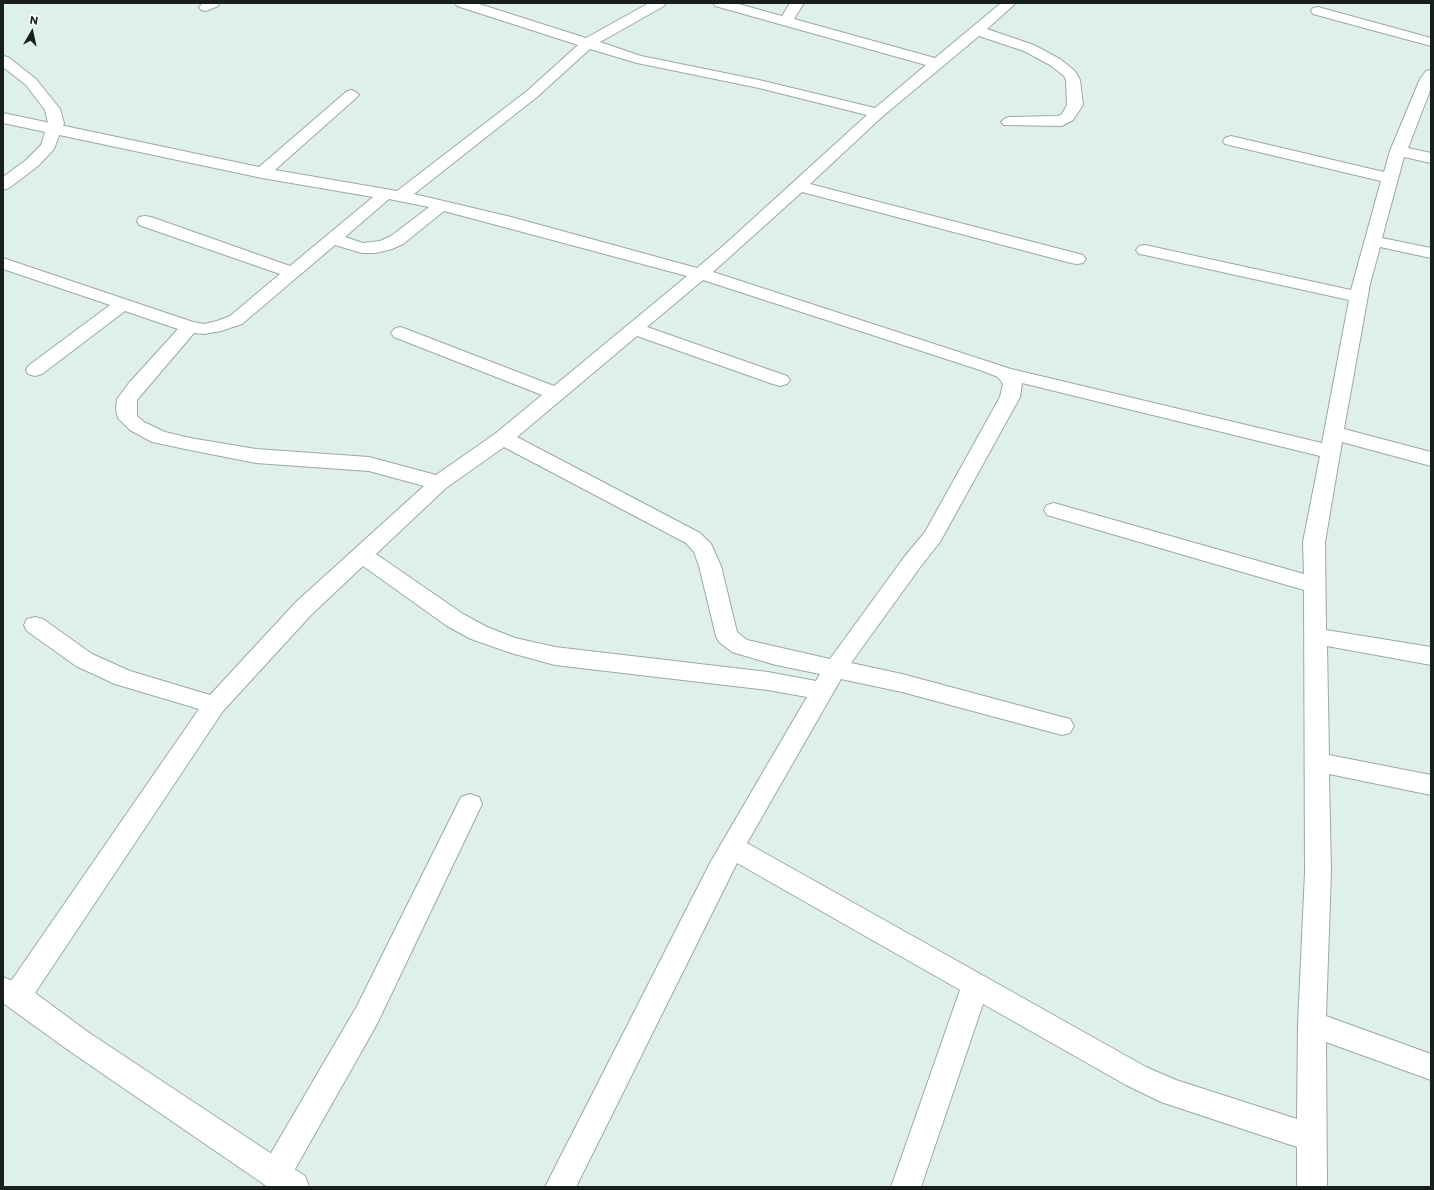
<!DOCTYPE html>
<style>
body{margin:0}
#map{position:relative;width:1434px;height:1190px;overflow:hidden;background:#dfefec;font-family:Commissioner,sans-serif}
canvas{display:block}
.frame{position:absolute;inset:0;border:4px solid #181e1d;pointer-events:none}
.north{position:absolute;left:12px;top:12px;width:40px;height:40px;-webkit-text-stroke:3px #fff;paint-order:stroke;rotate:9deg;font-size:11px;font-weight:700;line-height:16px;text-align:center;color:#181e1d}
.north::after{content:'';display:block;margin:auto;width:14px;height:18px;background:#181e1d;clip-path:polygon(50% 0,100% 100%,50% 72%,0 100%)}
</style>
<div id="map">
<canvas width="1434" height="1190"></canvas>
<div class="frame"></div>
<div class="north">N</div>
</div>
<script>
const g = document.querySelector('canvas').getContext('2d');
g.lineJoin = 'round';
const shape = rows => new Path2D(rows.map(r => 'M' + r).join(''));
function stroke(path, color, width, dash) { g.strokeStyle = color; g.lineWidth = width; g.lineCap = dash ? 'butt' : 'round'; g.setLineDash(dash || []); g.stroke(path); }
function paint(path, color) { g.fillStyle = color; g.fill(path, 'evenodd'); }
const minor = shape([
 [203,3,220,3,218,6,206,11,201,10,199,7,203,3],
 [455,3,476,3,586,38,649,3,666,3,664,6,600,42,641,56,759,80,875,108,926,65,715,6,713,3,735,3,782,16,790,3,804,3,794,19,935,58,1001,3,1016,3,987,29,1034,45,1060,59,1075,71,1080,80,1083,105,1073,120,1062,126,1004,125,1001,122,1004,119,1009,117,1058,116,1062,114,1067,105,1066,80,1064,76,1050,65,1024,51,979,36,883,116,810,184,1083,255,1086,259,1083,263,1077,264,1071,263,802,192,713,272,1011,369,1322,443,1349,300,1145,255,1139,254,1136,250,1139,246,1145,245,1351,290,1381,181,1225,144,1223,141,1225,138,1231,136,1384,172,1390,151,1420,79,1426,71,1431,70,1431,88,1408,148,1431,153,1431,163,1404,157,1382,238,1431,248,1431,258,1380,247,1370,284,1344,429,1431,452,1431,466,1342,442,1325,542,1326,630,1431,647,1431,665,1327,646,1329,755,1431,775,1431,795,1329,774,1331,872,1326,1016,1431,1054,1431,1080,1326,1042,1327,1187,1297,1187,1297,1147,1161,1102,1126,1085,983,1004,921,1187,891,1187,960,990,737,863,576,1187,545,1187,710,863,807,697,768,690,555,665,511,653,471,639,447,626,363,566,312,614,223,711,27,1005,17,1008,7,1005,3,996,7,987,199,709,115,684,76,666,27,631,24,625,27,619,35,617,43,619,92,654,130,671,210,695,296,602,424,486,369,471,256,463,190,450,152,442,130,430,118,418,116,409,117,399,129,383,178,329,125,311,42,374,35,376,28,374,26,370,28,366,110,305,3,269,3,258,193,322,204,324,217,321,230,316,280,274,139,225,137,221,139,217,145,216,151,217,290,266,373,197,262,178,3,123,3,113,259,167,346,92,351,90,356,92,359,95,356,98,275,170,397,191,527,91,578,45,457,6,455,3],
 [590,49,637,63,759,88,867,115,723,246,697,268,511,217,414,194,537,97,590,49],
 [389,199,429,207,391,236,380,241,363,243,345,237,389,199],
 [444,211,687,276,554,386,406,329,400,327,394,329,391,333,394,337,542,395,496,433,436,475,369,457,256,449,190,438,165,432,144,422,137,416,137,400,194,333,204,334,221,331,242,324,335,245,362,253,375,253,392,249,403,244,444,211],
 [703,280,980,370,998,377,1003,384,1000,397,925,532,905,556,830,659,747,640,737,632,721,566,711,544,700,533,517,437,637,336,773,384,780,386,787,384,790,380,787,376,647,327,703,280],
 [1022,383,1320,456,1303,542,1304,574,1054,503,1047,505,1044,510,1047,515,1304,590,1305,872,1298,1024,1297,1119,1176,1080,1146,1067,747,843,841,679,902,692,1062,735,1070,733,1074,726,1070,719,1062,717,902,674,851,663,921,566,940,542,1020,397,1022,383],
 [504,447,686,543,694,552,699,566,716,636,719,642,732,652,776,665,820,674,816,681,768,672,555,647,515,638,487,627,463,614,376,554,446,488,504,447],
 [1318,7,1431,38,1431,46,1313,14,1311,11,1313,8,1318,7],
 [470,794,479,797,482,804,377,1024,286,1185,282,1187,264,1185,260,1175,264,1165,357,1006,461,797,470,794]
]);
const tertiary = shape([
 [3,56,8,57,36,79,60,109,64,123,54,149,38,166,9,188,3,190,3,177,26,160,41,145,48,123,45,110,26,85,3,67,3,56],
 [3,977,27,987,88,1032,305,1176,309,1187,268,1187,68,1050,3,1003,3,977]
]);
stroke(minor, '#9aa9a7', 2);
stroke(tertiary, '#9aa9a7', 2);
paint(minor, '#fff');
paint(tertiary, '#fff');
</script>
